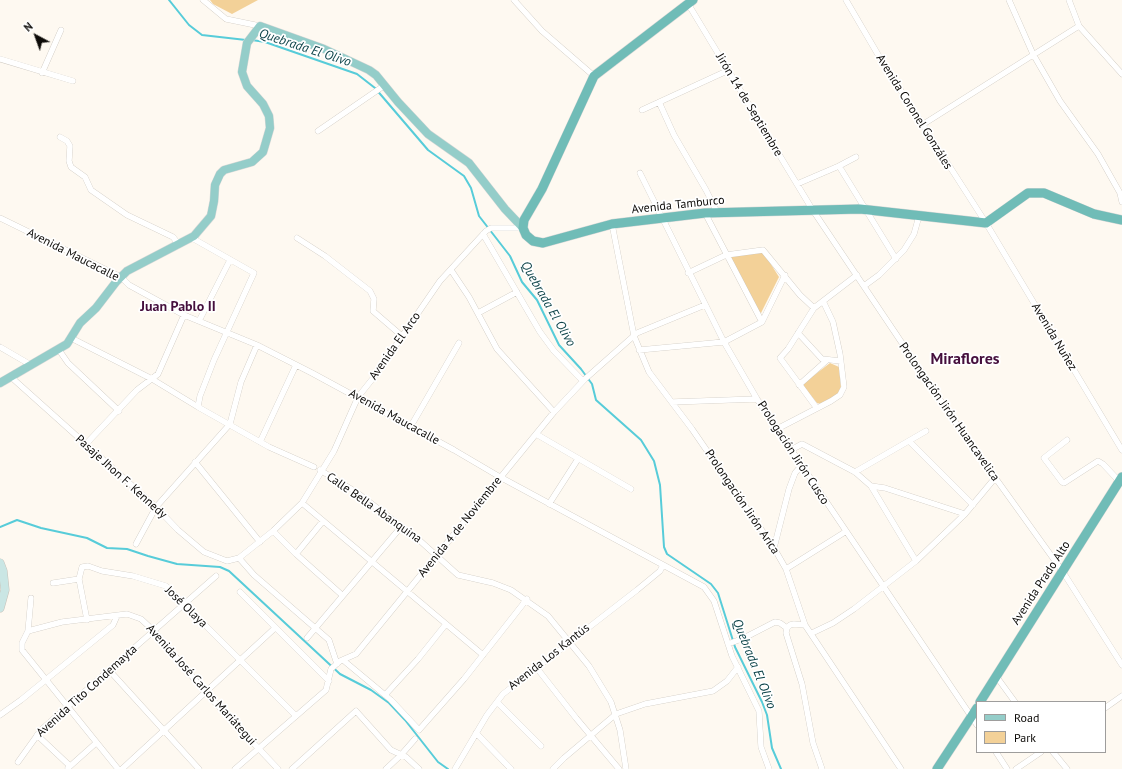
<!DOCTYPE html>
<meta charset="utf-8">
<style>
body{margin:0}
#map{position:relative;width:1122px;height:769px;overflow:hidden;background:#fef9f1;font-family:"PT Sans",sans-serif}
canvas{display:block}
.legend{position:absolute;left:976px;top:701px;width:130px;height:52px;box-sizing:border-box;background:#fff;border:1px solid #9e9d9c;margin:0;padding:5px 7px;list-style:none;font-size:12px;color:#0d0b08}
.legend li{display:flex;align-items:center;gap:8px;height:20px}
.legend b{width:20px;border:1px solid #9e9d9c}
.north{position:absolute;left:16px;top:16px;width:40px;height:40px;-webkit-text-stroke:3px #fff;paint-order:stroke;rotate:319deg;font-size:11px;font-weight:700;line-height:16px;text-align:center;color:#0d0b08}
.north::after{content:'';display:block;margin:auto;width:14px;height:18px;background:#0d0b08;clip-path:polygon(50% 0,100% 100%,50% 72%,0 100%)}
</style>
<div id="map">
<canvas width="1122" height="769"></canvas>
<ul class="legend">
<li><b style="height:5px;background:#94cdc9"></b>Road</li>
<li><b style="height:11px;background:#f3d198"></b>Park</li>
</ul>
<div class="north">N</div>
</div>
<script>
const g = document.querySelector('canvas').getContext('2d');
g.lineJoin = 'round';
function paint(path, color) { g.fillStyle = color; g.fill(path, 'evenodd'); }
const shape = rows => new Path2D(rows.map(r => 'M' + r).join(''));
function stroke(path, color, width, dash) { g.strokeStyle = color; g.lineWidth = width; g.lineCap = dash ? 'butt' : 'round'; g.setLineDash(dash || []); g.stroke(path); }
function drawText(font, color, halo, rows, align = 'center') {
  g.font = font + ' "PT Sans",sans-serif'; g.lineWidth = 3.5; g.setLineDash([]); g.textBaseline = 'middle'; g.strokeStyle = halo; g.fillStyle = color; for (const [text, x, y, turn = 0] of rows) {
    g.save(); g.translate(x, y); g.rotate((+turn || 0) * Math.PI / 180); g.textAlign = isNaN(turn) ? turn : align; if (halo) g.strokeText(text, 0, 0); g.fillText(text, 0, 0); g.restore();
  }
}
const green = shape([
 [210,0,258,0,232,14,213,4],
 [762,250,779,277,761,313,758,311,730,256],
 [830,363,839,367,841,388,838,395,821,404,817,403,804,387,804,383]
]);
const stream = shape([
 [169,0,189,25,202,35,246,40],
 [252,40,265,42,357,74,375,88,428,150,464,176,471,188,479,216,510,256,522,282,537,300,559,345,581,369,592,384,596,400,641,440,654,461,660,485,664,547,667,554,711,584,718,593,735,647,762,702,767,715,772,748,781,769],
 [0,527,17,520,41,528,87,538,107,548,127,549,148,556,177,564,220,567,229,571,340,674,371,690,389,703,405,720,438,762,448,769]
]);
const minor = shape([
 [203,0,226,19,260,26],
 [514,0,542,31,594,76],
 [846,0,880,58,986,223,1122,450],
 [1009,0,1033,54,1060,101,1098,154,1120,193,1122,202],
 [1069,0,1079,26,1122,74],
 [687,2,812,209,953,419,1063,572,1122,665],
 [0,59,73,81],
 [42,73,61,30],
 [659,102,674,135,706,190,717,212],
 [642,110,729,70],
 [922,125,1079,26],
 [318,131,385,85],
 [60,137,67,141,70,146,69,161,71,167,85,177,91,190,127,215,173,237,176,241,177,246],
 [839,166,896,259],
 [640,173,724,342,757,399,977,725],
 [797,184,839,166,856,157],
 [705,213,762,322],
 [0,218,121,277,129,285,184,315,257,345,312,373,454,450,500,477,704,587,714,601,732,656,759,711,761,747,769,769],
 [612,224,634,336,649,372,692,429,774,548,786,569,805,625,901,769],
 [483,234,540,332,554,351,583,381],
 [192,238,254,273,214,360,200,396,198,407],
 [297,238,325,256,370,291,374,299,373,311,402,336],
 [451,270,469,297,497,349,554,412],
 [688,273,726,255,763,250,800,295,814,308],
 [864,286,879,275,904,250,914,234,919,216],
 [478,313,517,292],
 [199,321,230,260],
 [798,333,822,359,841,361],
 [71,338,152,379,198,407,269,447,314,467],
 [0,347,31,365],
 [59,350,68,363,119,411],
 [639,350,724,342,762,322,785,275],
 [11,377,156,507,178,530,204,552,227,561,239,558,273,531,302,503,334,451,358,397,374,377,440,281,486,231,491,228,523,228],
 [799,385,826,361],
 [672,402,757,399],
 [816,407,780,358,788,349,814,308,857,275],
 [411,426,459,343],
 [777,429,831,401,840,395,844,387,840,354,833,322,823,301],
 [536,434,631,489],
 [1067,440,1044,458,1062,482,1064,483,1098,461,1103,464,1119,481],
 [909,441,973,505],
 [260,442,296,365],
 [85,445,137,390,158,374,184,315],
 [791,450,802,444,855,472,871,486,885,488,965,514],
 [195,462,260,542],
 [320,470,356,492,418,539,458,575,493,583,511,590,548,616,589,666,611,702,620,730,626,769],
 [855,472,926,431],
 [871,486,916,561],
 [302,503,483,655],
 [549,504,578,459],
 [273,531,296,554,342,595],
 [136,544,156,507,230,424,241,382,257,345],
 [774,548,789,489,795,473,801,466],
 [296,554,323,521],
 [239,558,254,575,329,640,337,664],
 [786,569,845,532],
 [79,579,87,620],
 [53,583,79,579,82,567,88,566,102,571,133,576,166,586,296,716],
 [240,592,329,681],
 [31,598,28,631,22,643,22,650,118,769],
 [805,625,794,624,790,625,787,628,786,633,802,684,813,743,822,769],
 [28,631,62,622,127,614,141,619,154,631,206,693,278,769],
 [812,633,833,623,854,609,916,561,965,514,995,478],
 [307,638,401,527],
 [728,644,744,638,775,622,780,623,787,628],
 [343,660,391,700,419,730,464,679,527,599],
 [536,667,576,718,619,769],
 [109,670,199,769],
 [996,676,1015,702],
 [385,695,418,659,446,624],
 [497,702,541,746],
 [1105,708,1122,696],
 [0,715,21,700,113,625,117,616],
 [476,733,511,769],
 [37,735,70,766],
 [996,752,1007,769],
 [1053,752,1067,769],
 [18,762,41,730,216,576],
 [68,768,96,743],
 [122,769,275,628],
 [235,769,326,690,331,669,340,661,356,654,554,412,585,379,637,333,705,305],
 [292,769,356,711,391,750,406,757,419,769],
 [386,769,401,755,415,739],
 [455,769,487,715,503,694,637,590,660,571,663,565],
 [553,769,564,758,616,714,645,704,713,691,727,681,738,667],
 [1016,769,1041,752]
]);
const secondary = shape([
 [0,563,3,571,5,590,0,608]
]);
const primary = shape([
 [0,383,67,344,80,323,96,308,116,282,127,271,194,236,211,216,214,201,215,185,220,174,224,170,252,162,263,152,270,128,269,116,263,104,247,86,242,72,247,43,260,26,324,49,369,70,376,75,398,102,428,134,469,163,505,209,523,228]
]);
const trunk = shape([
 [693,0,594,76,542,189,524,220,523,228,526,235,533,241,543,243,612,224,705,213,860,209,986,223,1028,193,1044,193,1094,214,1122,220],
 [980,702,1122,477],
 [937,769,977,708]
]);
const streetNames = [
 ["Jirón 14 de Septiembre",749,105,59],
 ["Avenida Coronel Gonzáles",914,112,58],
 ["Avenida Tamburco",678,205,-6],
 ["Avenida Maucacalle",73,255,27],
 ["Avenida Nuñez",1054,337,59],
 ["Avenida El Arco",395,346,-55],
 ["Prolongación Jirón Huancavelica",949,412,55],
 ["Avenida Maucacalle",394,417,29],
 ["Prologación Jirón Cusco",793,453,57],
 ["Pasaje Jhon F. Kennedy",121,477,42],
 ["Prolongación Jirón Arica",742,502,56],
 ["Calle Bella Abanquina",374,508,35],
 ["Avenida 4 de Noviembre",460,527,-51],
 ["Avenida Prado Alto",1041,583,-57],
 ["José Olaya",186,607,44],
 ["Avenida Los Kantús",549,657,-38],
 ["Avenida José Carlos Mariátegui",201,685,48],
 ["Avenida Tito Condemayta",87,691,-42]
];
const waterNames = [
 ["Quebrada El Olivo",305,48,18],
 ["Quebrada El Olivo",548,304,60],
 ["Quebrada El Olivo",754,664,68]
];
const quarterNames = [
 ["Juan Pablo II",178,307]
];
const districtNames = [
 ["Miraflores",965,359]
];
paint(green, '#f3d198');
stroke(stream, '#57ccd9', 2);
stroke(minor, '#c7c1b8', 6);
stroke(secondary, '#c7c1b8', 9);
stroke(primary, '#d8d8d7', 9);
stroke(trunk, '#d8d8d7', 10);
stroke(minor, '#fff', 5.5);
stroke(secondary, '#cae6e4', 8);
stroke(primary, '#94cdc9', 8);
stroke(trunk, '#70bcb7', 9);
drawText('12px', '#0d0b08', '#fff', streetNames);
drawText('italic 13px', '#10464b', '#fff', waterNames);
drawText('bold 14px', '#450f3d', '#fff', quarterNames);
drawText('bold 16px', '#450f3d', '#fff', districtNames);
</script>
